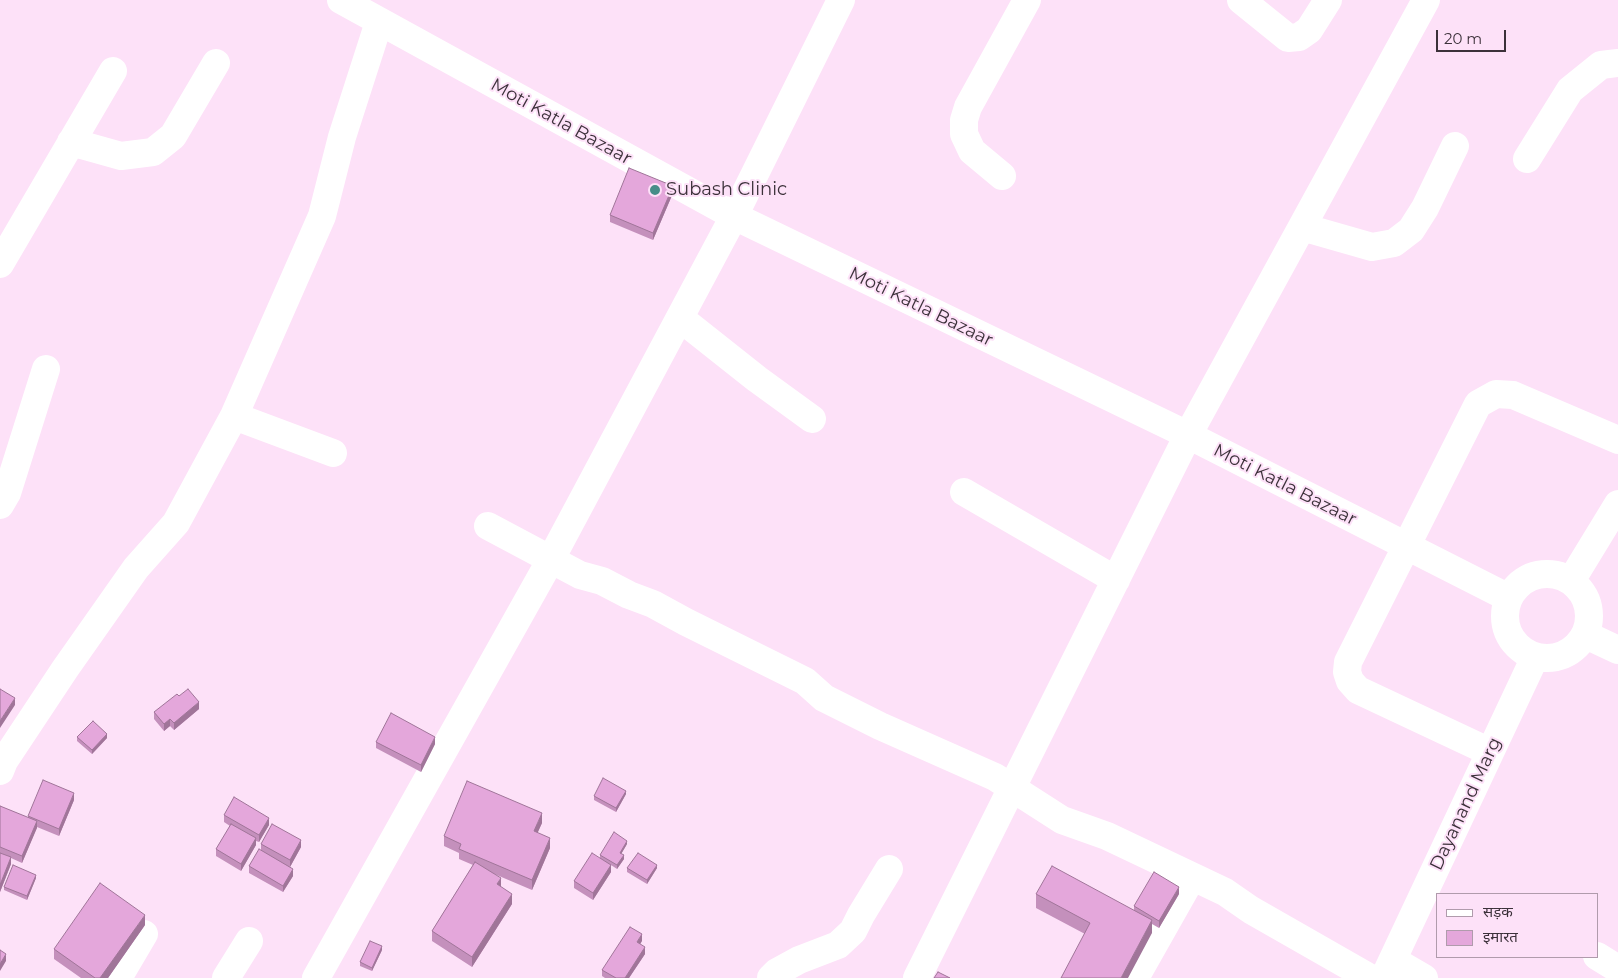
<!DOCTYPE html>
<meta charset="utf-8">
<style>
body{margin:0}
#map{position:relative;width:1618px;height:978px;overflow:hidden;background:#fde1f8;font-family:Montserrat,"Noto Sans Devanagari",sans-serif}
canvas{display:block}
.legend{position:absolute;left:1436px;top:893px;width:162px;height:65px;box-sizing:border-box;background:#fde1f8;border:1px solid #b09bac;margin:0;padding:6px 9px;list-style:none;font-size:15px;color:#3c313a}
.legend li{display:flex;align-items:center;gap:10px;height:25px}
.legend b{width:25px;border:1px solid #b09bac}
.scale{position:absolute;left:1436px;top:30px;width:70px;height:22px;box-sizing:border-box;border:2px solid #3c313a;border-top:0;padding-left:6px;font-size:15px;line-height:18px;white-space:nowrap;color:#3c313a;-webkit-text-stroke:4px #fde1f8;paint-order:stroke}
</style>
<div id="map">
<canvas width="1618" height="978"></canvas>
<ul class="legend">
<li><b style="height:6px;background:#fff"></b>सड़क</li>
<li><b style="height:14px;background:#e4a7db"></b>इमारत</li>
</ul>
<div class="scale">20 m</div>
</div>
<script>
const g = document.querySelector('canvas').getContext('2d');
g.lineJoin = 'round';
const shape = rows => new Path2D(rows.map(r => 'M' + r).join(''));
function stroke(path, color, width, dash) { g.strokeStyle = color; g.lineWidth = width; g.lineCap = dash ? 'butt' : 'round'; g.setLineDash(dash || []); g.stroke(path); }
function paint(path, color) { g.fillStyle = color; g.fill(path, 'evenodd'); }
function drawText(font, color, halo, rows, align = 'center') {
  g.font = font + ' Montserrat,sans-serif'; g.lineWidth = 4; g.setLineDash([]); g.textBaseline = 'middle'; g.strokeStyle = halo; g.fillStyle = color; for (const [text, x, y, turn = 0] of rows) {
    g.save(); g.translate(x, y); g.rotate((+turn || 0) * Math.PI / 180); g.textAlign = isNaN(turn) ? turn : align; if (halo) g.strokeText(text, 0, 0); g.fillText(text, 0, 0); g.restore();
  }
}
const minor = shape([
 [341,0,734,216,1188,435,1509,598],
 [1241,0,1288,38,1299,37,1309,30,1328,0],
 [71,142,121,156,153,152,173,136,216,63],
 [1527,159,1570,90,1601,65,1618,63],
 [1002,176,972,151,964,134,964,120,968,107,1027,0],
 [1302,227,1372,247,1394,243,1411,230,1425,208,1455,146],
 [0,264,113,71],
 [680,318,757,379,812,419],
 [234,416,333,453],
 [964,492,1116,580],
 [0,505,7,493,46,369],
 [488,526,580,575,602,581,629,595,653,604,686,622,805,681,824,698,880,726,995,777,1062,820,1107,836,1225,892,1251,910,1370,978],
 '1505 616a42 42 0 1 1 84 0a42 42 0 1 1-84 0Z',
 [1571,581,1618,504],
 [1586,635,1618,650],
 [1490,752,1358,690,1350,681,1347,672,1348,662,1478,404,1496,394,1513,395,1618,440],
 [0,771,4,761,65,669,136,568,176,523,234,416,322,216,342,137,379,22],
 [1597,956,1618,969],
 [1393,960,1424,978],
 [118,978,144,934],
 [226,978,249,941],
 [316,978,551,559,734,216,841,0],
 [771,978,777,972,799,960,838,945,853,931,861,915,889,869],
 [917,978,1188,435,1426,0],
 [1135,978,1192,877],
 [1384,978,1535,657]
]);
const wall = shape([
 [673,193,653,240,610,222,610,215],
 [179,696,199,709,174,730,170,726,164,731,154,719,154,712],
 [77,737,107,738,92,754,77,741],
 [376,742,435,744,421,772,376,748],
 [626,794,616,812,594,800,594,796],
 [74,800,59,836,37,827,22,863,11,858,11,864,0,892,0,806,28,818,28,816],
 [224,815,269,825,259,842,256,841,256,845,241,871,216,856,216,849,230,826,224,822],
 [542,823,537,833,550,848,532,890,492,873,512,904,472,967,432,941,432,931,473,865,459,859,459,853,444,846,444,836],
 [261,844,301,847,290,867,293,876,283,892,249,873,249,866,261,850],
 [627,844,621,854,624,859,617,869,611,865,611,872,593,900,574,888,574,881,600,858,600,855],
 [627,868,657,868,647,884,627,872],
 [36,878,27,900,4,890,4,887],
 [1036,894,1134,910,1134,906,1179,894,1159,928,1152,924,1152,933,1085,934,1036,908],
 [145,925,108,978,81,978,54,959,54,949],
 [642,941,640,944,645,954,629,978,605,978,602,976,602,970],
 [382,950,372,971,360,966,360,962]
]);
const shadedWall = shape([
 [673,186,673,193,653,240,653,233],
 [15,698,15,705,0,728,0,721],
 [199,702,199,709,174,730,174,723],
 [170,719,170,726,164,731,164,724],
 [107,734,107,738,92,754,92,750],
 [435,737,435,744,421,772,421,765],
 [626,791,626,794,616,812,616,808],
 [74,793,74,800,59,836,59,829],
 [542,813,542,823,534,841,534,831],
 [269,818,269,825,259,842,259,835],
 [37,821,37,828,22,863,22,856],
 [256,838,256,845,241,871,241,864],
 [550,838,550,848,532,890,532,880],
 [301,840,301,847,290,867,290,860],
 [627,841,627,844,620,856,620,853],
 [624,855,624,859,617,869,617,865],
 [11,857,11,864,0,892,0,885],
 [611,865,611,872,593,900,593,893],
 [657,865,657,868,647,884,647,880],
 [293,869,293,876,283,892,283,886],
 [36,875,36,878,27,900,27,896],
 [501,878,501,888,497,884],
 [1179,887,1179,894,1159,928,1159,921],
 [512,894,512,904,472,967,472,957],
 [145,915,145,925,108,978,100,978],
 [1152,920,1152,933,1128,978,1121,978],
 [642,934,642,941,637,949,637,942],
 [382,946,382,950,372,971,372,968],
 [645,947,645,954,629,978,625,978],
 [6,954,6,961,0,971,0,964]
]);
const building = shape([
 [629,168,673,186,653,233,610,215,629,168],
 [0,689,15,698,0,721,0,689],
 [188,689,199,702,174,723,170,719,164,724,154,712,177,694,179,696,188,689],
 [391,713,435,737,421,765,376,742,391,713],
 [93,721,107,734,92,750,77,737,93,721],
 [603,778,626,791,616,808,594,796,603,778],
 [43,780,74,793,59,829,28,816,43,780],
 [467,781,542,813,534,831,550,838,532,880,459,849,461,844,444,836,467,781],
 [234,797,269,818,259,835,224,815,234,797],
 [0,806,37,821,22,856,0,847,0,806],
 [231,824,256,838,241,864,216,849,231,824],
 [272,824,301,840,290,860,261,844,272,824],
 [614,832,627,841,620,853,624,855,617,865,600,855,614,832],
 [259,849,293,869,283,886,249,866,259,849],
 [0,853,11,857,0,885,0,853],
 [592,853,611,865,593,893,574,881,592,853],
 [638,853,657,865,647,880,627,868,638,853],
 [475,862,501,878,497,884,512,894,472,957,432,931,475,862],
 [13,865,36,875,27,896,4,887,13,865],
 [1052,866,1152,920,1121,978,1061,978,1090,923,1036,894,1052,866],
 [1154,872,1179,887,1159,921,1134,906,1154,872],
 [100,883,145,915,100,978,95,978,54,949,100,883],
 [630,927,642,934,637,942,645,947,625,978,616,978,602,970,630,927],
 [370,941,382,946,372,968,360,962,370,941],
 [0,950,6,954,0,964,0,950],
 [938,972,950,978,934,978,938,972]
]);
const markers = [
 [655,190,6,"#468d88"]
];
const streetNames = [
 ["Moti Katla Bazaar",561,122,29],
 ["Moti Katla Bazaar",921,307,26],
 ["Moti Katla Bazaar",1285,485,27],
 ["Dayanand Marg",1466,804,-65]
];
const poiNames = [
 ["Subash Clinic",666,190]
];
stroke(minor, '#fff', 28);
paint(wall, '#c490bc');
paint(shadedWall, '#a07599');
paint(building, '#e4a7db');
stroke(building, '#a07599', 1);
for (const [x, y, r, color] of markers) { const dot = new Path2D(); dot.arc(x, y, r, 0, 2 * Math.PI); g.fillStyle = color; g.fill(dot); stroke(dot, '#fde1f8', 2); }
drawText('18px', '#3c313a', '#fde1f8', streetNames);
drawText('18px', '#3c313a', '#fde1f8', poiNames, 'left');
</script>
